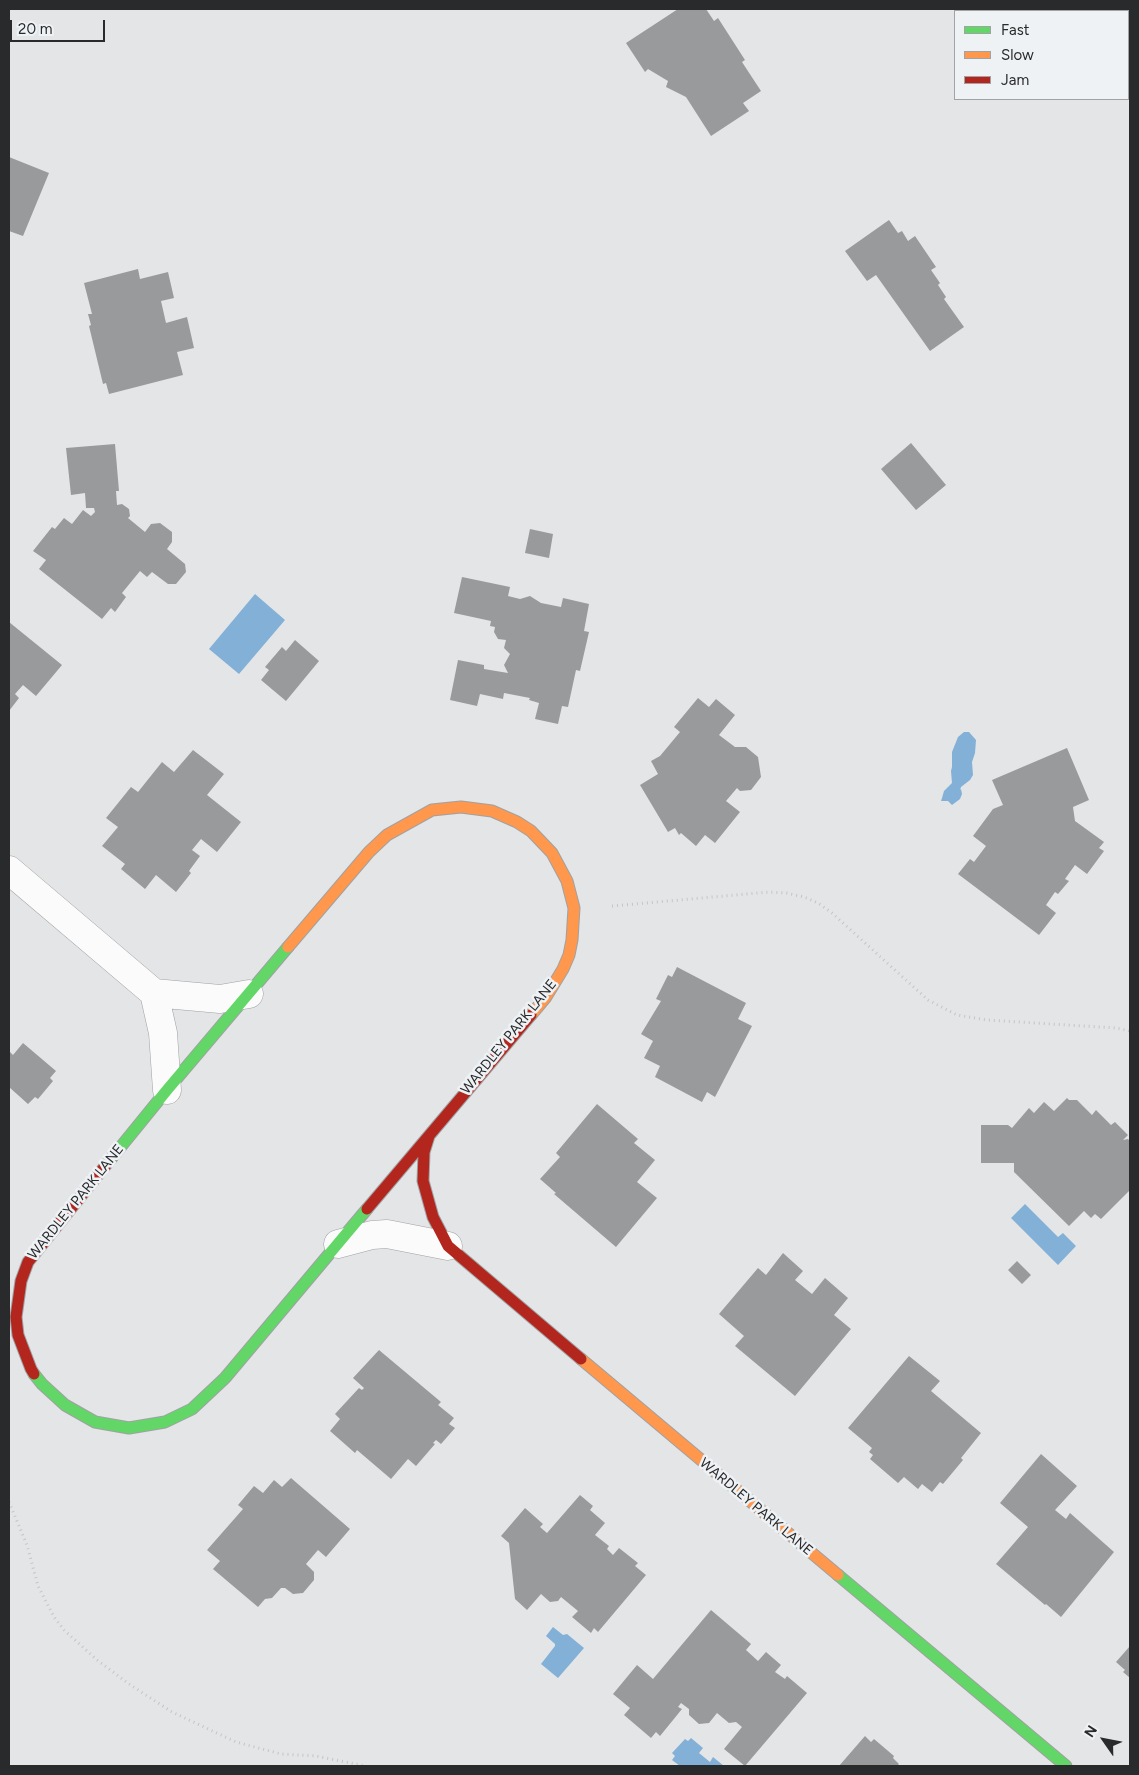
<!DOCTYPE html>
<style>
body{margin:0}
#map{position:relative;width:1139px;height:1775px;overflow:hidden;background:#e3e5e7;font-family:Figtree,sans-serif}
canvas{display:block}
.frame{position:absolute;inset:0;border:10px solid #292a2b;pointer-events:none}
.legend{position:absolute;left:954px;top:10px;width:175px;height:90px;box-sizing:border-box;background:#eff2f5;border:1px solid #a0a2a4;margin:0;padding:6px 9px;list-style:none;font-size:15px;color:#292a2b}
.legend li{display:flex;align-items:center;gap:10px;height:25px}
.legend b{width:25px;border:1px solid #a0a2a4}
.north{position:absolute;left:1079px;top:1715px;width:50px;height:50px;-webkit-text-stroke:4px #eff2f5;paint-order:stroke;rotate:303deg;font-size:14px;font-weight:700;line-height:20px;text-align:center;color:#292a2b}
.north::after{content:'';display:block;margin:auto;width:18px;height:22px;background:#292a2b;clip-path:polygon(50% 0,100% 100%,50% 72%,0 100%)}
.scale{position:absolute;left:10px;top:20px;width:95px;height:22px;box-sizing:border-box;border:2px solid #292a2b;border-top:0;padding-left:6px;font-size:15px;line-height:18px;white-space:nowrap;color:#292a2b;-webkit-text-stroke:4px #eff2f5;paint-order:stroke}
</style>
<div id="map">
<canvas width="1139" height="1775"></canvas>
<div class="frame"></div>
<ul class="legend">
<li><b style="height:6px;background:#63d668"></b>Fast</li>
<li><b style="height:6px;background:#ff974d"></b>Slow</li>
<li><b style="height:6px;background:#b3261e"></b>Jam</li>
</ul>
<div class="north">N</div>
<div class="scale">20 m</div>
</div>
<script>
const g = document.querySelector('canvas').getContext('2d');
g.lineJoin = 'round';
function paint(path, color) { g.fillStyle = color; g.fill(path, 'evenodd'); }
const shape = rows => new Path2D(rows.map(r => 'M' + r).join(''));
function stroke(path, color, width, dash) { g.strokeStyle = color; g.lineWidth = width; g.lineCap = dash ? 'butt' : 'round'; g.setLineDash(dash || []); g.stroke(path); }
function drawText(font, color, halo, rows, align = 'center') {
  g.font = font + ' Figtree,sans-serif'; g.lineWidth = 5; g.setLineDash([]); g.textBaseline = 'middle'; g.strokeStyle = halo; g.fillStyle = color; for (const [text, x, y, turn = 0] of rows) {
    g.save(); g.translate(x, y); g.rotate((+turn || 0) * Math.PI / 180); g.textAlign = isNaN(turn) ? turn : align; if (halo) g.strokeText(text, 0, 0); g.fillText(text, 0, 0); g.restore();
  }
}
const water = shape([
 [255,594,285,620,239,674,209,649],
 [964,732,969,732,976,740,975,753,972,762,973,775,970,780,961,787,960,790,961,789,962,794,960,799,952,805,948,801,941,801,942,798,944,791,952,783,951,771,952,767,952,752,958,737],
 [1025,1204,1058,1237,1063,1233,1076,1246,1058,1265,1011,1218],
 [553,1627,563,1635,567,1634,584,1648,558,1678,541,1664,555,1646,555,1644,546,1636],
 [691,1738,703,1748,699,1753,710,1762,713,1757,724,1766,680,1766,672,1760,675,1756,672,1753,685,1739,688,1741]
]);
const building = shape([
 [678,9,706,9,714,21,718,18,745,60,742,62,761,91,743,103,749,111,711,136,686,97,666,87,668,81,648,69,645,72,626,43],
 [9,157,49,173,23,236,9,231],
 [889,220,898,233,902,231,908,241,915,236,936,267,931,270,940,283,938,285,946,297,944,299,964,327,930,351,876,275,867,281,845,251],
 [138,269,140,279,168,272,174,298,161,301,166,323,187,317,194,348,177,352,183,375,109,394,106,383,103,384,89,326,91,325,88,314,92,314,84,283],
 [911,443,946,485,916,510,881,469],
 [115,444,119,491,116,491,117,505,122,504,129,509,130,516,128,518,145,532,151,524,160,523,172,532,172,542,167,549,185,564,186,572,176,584,168,584,152,572,147,577,140,571,122,593,126,597,115,612,111,608,102,619,39,569,46,560,33,551,52,527,55,529,64,518,72,524,83,510,91,516,95,512,94,508,86,508,85,493,71,495,66,448],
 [530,529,553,534,549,558,525,553],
 [462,577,510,587,508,596,520,599,530,596,541,603,561,607,563,598,589,604,584,631,589,632,580,671,576,670,568,707,562,706,558,724,535,719,539,703,529,700,530,698,504,693,503,699,480,694,477,706,450,700,458,660,484,665,484,669,508,673,504,665,510,654,504,648,506,640,498,639,494,632,495,627,490,626,491,621,454,613],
 [9,622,62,665,36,696,23,685,15,694,19,698,9,711],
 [295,640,319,661,286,701,261,680,269,670,265,667,282,647,286,651],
 [698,698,709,707,716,699,735,715,719,735,735,747,746,747,758,757,761,777,751,790,740,791,737,788,726,801,740,812,715,843,705,835,696,846,681,833,679,835,675,828,668,832,640,785,658,774,651,761,660,756,680,732,674,727],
 [1067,748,1089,800,1073,807,1075,821,1104,842,1099,848,1104,851,1087,874,1075,865,1065,879,1069,881,1058,894,1055,892,1046,905,1056,913,1039,935,958,874,970,859,974,862,986,846,973,836,993,809,1003,805,992,780],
 [193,750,224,774,207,795,241,822,217,852,201,839,192,850,200,856,189,871,191,873,176,892,156,875,145,889,121,869,125,864,102,846,118,827,106,818,131,787,138,792,162,762,174,772],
 [677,967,746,1003,738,1019,752,1026,715,1097,707,1092,702,1102,655,1077,660,1066,644,1058,653,1041,641,1034,661,1001,656,999,668,975,672,977],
 [23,1043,56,1071,50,1078,53,1081,38,1099,35,1097,28,1104,9,1087,9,1051,13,1055],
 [1067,1098,1069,1100,1077,1100,1092,1115,1096,1110,1111,1125,1115,1122,1128,1135,1123,1140,1128,1139,1130,1141,1130,1190,1101,1219,1095,1214,1091,1218,1084,1211,1069,1226,1014,1172,1014,1163,981,1163,981,1125,1008,1125,1012,1128,1029,1108,1034,1113,1044,1102,1054,1111],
 [597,1104,638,1139,634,1143,655,1160,637,1182,657,1198,616,1247,554,1194,556,1193,540,1179,560,1157,556,1153],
 [783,1253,803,1271,795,1280,812,1294,825,1278,848,1298,834,1315,851,1329,795,1396,735,1346,744,1336,719,1314,758,1268,766,1275],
 [1017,1261,1031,1275,1022,1284,1008,1270],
 [379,1350,441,1402,438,1405,454,1418,449,1424,455,1428,441,1444,436,1440,433,1443,435,1444,416,1466,408,1459,391,1479,357,1450,355,1453,330,1431,340,1419,335,1414,359,1388,362,1390,364,1388,353,1378],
 [909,1356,940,1381,931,1391,981,1433,961,1458,963,1460,943,1484,940,1482,932,1492,922,1484,918,1489,904,1477,898,1483,870,1459,873,1455,869,1452,872,1448,848,1428],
 [1041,1454,1077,1486,1055,1510,1066,1519,1070,1513,1114,1552,1061,1617,1046,1604,1045,1605,996,1564,1028,1527,1000,1503],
 [291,1478,350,1529,326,1557,318,1550,306,1564,314,1572,314,1580,303,1593,293,1594,285,1588,281,1588,272,1598,265,1599,258,1607,213,1569,220,1561,207,1550,243,1509,238,1505,254,1486,263,1493,274,1480,282,1487],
 [580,1495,593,1506,590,1510,605,1523,595,1535,609,1546,607,1549,613,1555,619,1548,638,1563,635,1566,646,1575,598,1632,594,1628,591,1633,572,1617,578,1611,561,1597,558,1601,550,1602,541,1594,527,1610,515,1599,509,1543,501,1536,525,1508,543,1524,540,1527,547,1533],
 [711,1610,751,1644,746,1650,758,1661,766,1652,781,1665,775,1672,785,1679,787,1676,807,1693,745,1766,724,1749,742,1727,736,1722,729,1723,717,1713,709,1723,699,1724,689,1715,689,1709,681,1703,678,1707,682,1709,660,1736,656,1732,651,1738,624,1715,630,1708,613,1694,637,1665,653,1679],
 [1130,1646,1130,1678,1123,1672,1125,1670,1116,1662],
 [865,1736,871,1742,874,1739,894,1756,893,1758,899,1764,897,1766,839,1766]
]);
const path = shape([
 [612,906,769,892,786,893,804,897,818,903,832,913,928,1000,957,1015,987,1020,1116,1028,1130,1031],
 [9,1502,27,1545,38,1586,54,1617,64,1630,97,1660,129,1684,172,1712,236,1742,281,1754,316,1756,365,1766]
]);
const street = shape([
 [1108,9,1109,11],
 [1128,56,1130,62],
 [9,870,154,993,220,999,249,994],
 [154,993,163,1033,167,1090],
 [338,1244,372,1235,387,1234,448,1246]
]);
const fast = shape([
 [110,1160,167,1090,288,947],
 [34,1374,42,1384,65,1405,95,1422,129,1428,165,1422,192,1409,225,1378,367,1209],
 [838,1575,1066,1766]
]);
const slow = shape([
 [461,807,492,811,517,822,531,831,552,853,567,881,574,908,572,940,569,955,563,969,546,997,531,1015],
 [288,947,369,852,387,835,432,810,461,807],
 [581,1359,838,1575]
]);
const jam = shape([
 [429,1136,424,1152,423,1181,433,1217,448,1246,581,1359],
 [367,1209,531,1015],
 [34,1374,31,1369,18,1335,16,1317,21,1281,28,1262,110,1160]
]);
const streetNames = [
 ["WARDLEY PARK LANE",509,1037,-51],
 ["WARDLEY PARK LANE",76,1202,-51],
 ["WARDLEY PARK LANE",756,1507,40]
];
paint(water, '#82b0d7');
paint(building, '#999a9b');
stroke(street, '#a0a1a3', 29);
stroke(fast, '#a0a1a3', 13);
stroke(slow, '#a0a1a3', 13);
stroke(jam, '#a0a1a3', 13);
stroke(path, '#c5c5c6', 3, [1, 4]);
stroke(street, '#fbfbfb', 28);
stroke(fast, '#63d668', 11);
stroke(slow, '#ff974d', 11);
stroke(jam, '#b3261e', 11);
drawText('14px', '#292a2b', '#eff2f5', streetNames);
</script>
